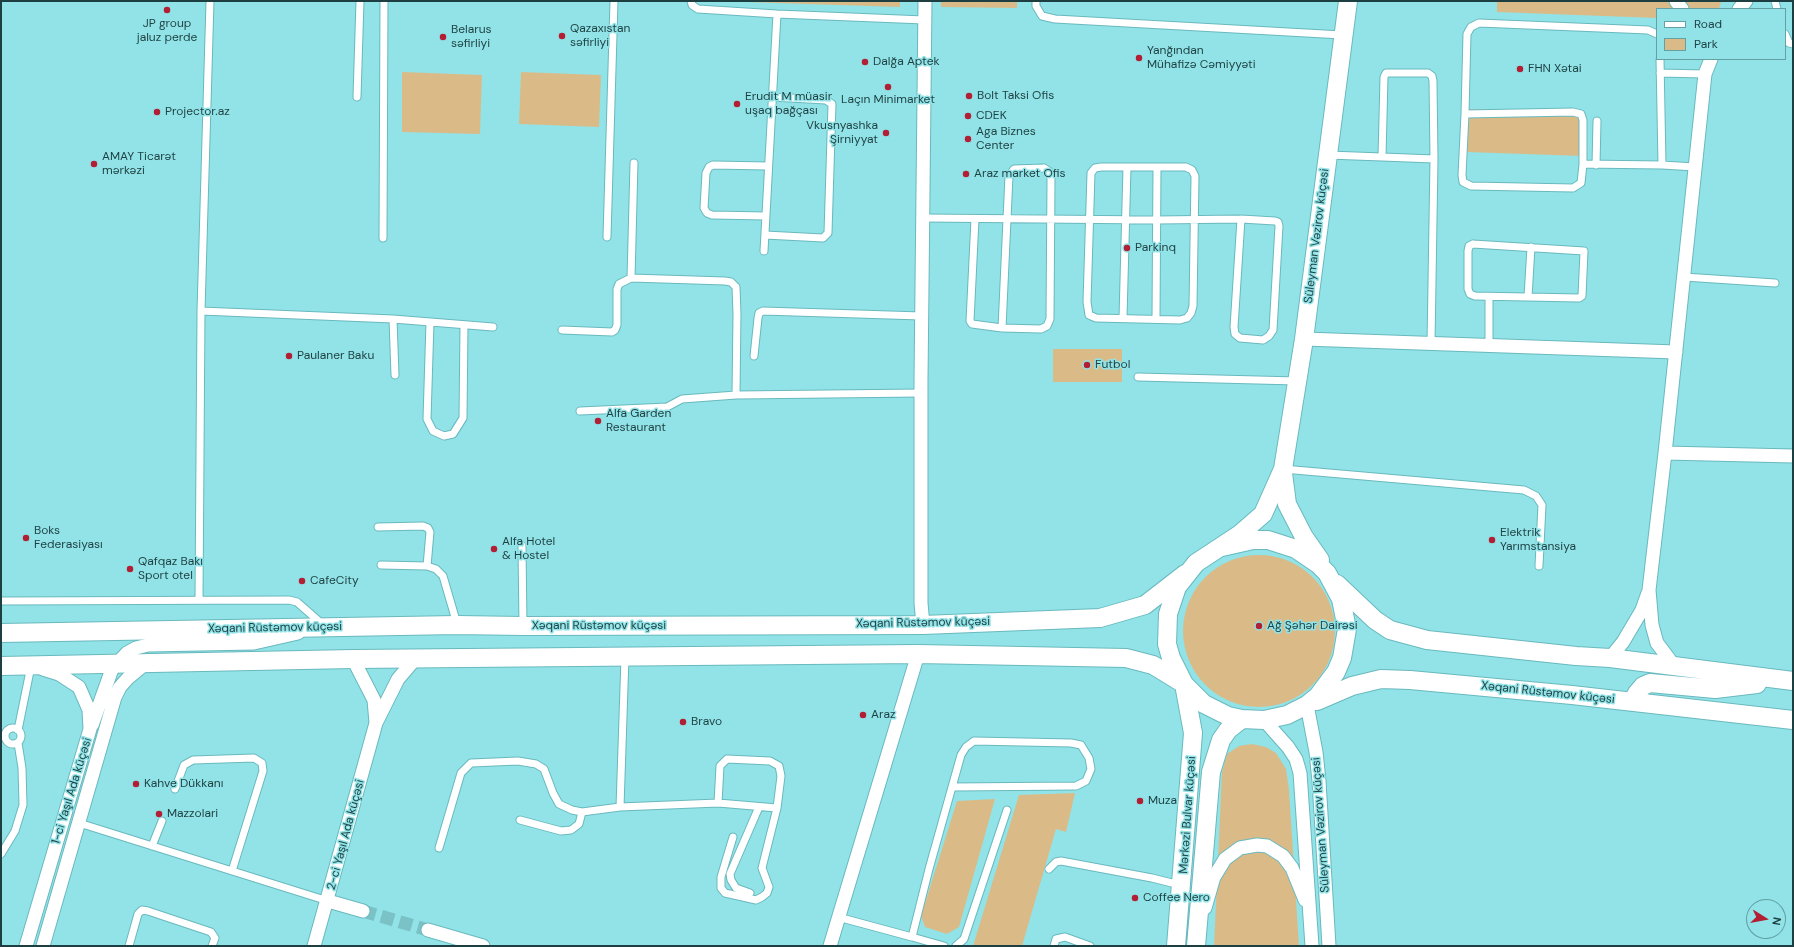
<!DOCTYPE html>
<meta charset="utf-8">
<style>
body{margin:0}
#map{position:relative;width:1794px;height:947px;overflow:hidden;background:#91e3e7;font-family:"DM Sans",sans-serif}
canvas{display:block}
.frame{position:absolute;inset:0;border:2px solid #1d3f41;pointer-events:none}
.legend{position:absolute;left:1656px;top:8px;width:130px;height:52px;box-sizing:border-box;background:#91e3e7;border:1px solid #63a1a5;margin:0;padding:5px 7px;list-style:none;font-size:12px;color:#1d3f41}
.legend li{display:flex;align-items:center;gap:8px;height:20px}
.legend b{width:20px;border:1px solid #63a1a5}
.north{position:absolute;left:1746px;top:899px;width:40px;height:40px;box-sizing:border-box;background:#91e3e7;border:1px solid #63a1a5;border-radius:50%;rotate:101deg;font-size:11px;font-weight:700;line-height:16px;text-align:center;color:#1d3f41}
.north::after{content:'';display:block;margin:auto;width:14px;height:18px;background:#b21f34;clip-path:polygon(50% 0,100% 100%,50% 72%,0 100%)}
</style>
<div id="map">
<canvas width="1794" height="947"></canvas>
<div class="frame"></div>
<ul class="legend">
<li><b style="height:5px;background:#fff"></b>Road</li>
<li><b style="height:11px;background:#dabb88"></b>Park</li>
</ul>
<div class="north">N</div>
</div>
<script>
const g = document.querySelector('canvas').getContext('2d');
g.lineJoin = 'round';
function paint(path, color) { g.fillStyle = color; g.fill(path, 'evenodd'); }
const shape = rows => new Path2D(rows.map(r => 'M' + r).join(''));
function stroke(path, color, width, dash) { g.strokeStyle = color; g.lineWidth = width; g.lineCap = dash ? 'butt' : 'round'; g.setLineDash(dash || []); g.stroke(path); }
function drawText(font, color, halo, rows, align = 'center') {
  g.font = font + ' "DM Sans",sans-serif'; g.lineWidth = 3; g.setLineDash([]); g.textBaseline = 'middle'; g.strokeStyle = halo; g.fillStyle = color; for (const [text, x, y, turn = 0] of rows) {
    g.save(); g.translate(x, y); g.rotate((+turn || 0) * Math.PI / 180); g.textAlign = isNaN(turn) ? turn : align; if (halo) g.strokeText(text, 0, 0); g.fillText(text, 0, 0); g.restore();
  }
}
const green = shape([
 [717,1,900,1,900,7],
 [941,1,1017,1,1017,8,941,7],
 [1497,1,1691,1,1721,2,1719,9,1657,9,1657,18,1497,12],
 [402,72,482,75,480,134,402,132],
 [521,72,601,75,599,127,519,124],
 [1467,109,1583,113,1582,156,1466,152],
 [1053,349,1122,349,1122,382,1053,382],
 '1183 631a76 76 0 1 1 152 0a76 76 0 1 1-152 0Z',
 [1252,744,1266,747,1276,753,1286,769,1289,790,1299,946,1214,946,1222,772,1227,754,1239,746],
 [1075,793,1066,832,1056,829,1022,946,973,946,1019,795],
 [995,799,959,927,947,934,925,927,921,916,957,801]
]);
const streetTunnel = shape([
 [363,911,428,930]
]);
const lane = shape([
 [691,1,692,5,698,9,777,14,924,20],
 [1036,1,1036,6,1042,16,1055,19,1342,35],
 [1775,1,1777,9],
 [1785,34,1789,43,1793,44],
 [1660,73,1705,74],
 [357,97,360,1],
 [1465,114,1462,175,1463,182,1471,186,1573,188,1581,183,1583,164,1662,165,1660,59],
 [1328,155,1382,157],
 [634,163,631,278,725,281,731,282,736,287,737,314,736,395],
 [1583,164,1583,120,1581,114,1573,112,1465,114,1467,34,1471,27,1479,23,1648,30,1657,34],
 [1596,165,1597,121],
 [1662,165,1695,167],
 [1101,167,1186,167,1192,170,1195,176,1193,306,1191,313,1187,318,1180,320,1096,318,1089,315,1087,302,1091,173,1095,168,1101,167],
 [1044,168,1049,171,1051,179,1050,319,1047,326,1041,329,1002,328,1009,176,1014,169,1044,168],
 [766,216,712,215,707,213,704,208,706,173,709,167,713,165,768,166],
 [923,218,1157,220,1241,219,1275,221,1278,222,1279,226,1273,330,1269,336,1263,340,1240,338,1235,334,1234,327,1241,219],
 [975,219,970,321,972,324,1002,328],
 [765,235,823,238,828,233,832,104,826,100,772,97],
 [607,237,614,1],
 [383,238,384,1],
 [1473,244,1584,251,1582,296,1579,298,1475,296,1470,294,1468,289,1468,251,1469,246,1473,244],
 [764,251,777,14],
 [1684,277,1775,283],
 [1489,297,1489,346],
 [1528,297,1531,247],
 [201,311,393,319,493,327],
 [1123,318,1127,167],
 [393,319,395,375],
 [1156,319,1157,167],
 [430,322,427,419,433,431,444,436,453,434,463,418,464,325],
 [562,330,612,332,615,330,617,325,617,289,619,284,631,278],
 [1431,344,1434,159,1433,81,1432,76,1428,73,1386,73,1384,77,1382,157,1434,159],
 [754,356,758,318,759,313,763,311,921,316],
 [1138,377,1297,381],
 [580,411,667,407,682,399,736,395,921,393],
 [1283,469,1524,490,1536,496,1542,505,1539,566],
 [378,527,423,526,428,528,430,532,427,566],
 [522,546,523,626],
 [381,565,427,566,436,569,443,576,457,624],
 [199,600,201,311,210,1],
 [1,601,289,600,297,602,322,624],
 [625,657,620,807,718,803,777,808],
 '5 736a8 8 0 1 1 16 0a8 8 0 1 1-16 0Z',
 [18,730,31,666],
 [175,789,184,765,193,760,254,758,262,763,263,771,232,871],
 [718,803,720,766,727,759,770,761,779,766,781,776,777,808,762,868,769,887,767,893,762,897,756,900,725,893,721,888,721,877,733,837],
 [520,820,561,831,571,830,579,824,582,812,620,807],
 [79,823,328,901],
 [152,846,162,821],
 [439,848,461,773,471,763,518,761,536,764,544,769,553,793,559,804,572,810,582,812],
 [1,854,15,831,23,805,22,768,18,743],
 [1049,869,1056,862,1061,861,1152,878,1180,885],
 [750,893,736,888,731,880,730,874,759,807],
 [838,917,912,937,929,869,952,787,961,755,966,747,974,741,1071,743,1081,745,1089,758,1091,769,1086,781,1076,786,952,787],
 [912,937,944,946],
 [129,946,138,914,142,910,148,911,211,932,215,938,212,946],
 [956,946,964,939,1007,810],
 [1054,946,1056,939,1065,937,1090,946]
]);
const street = shape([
 [1676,1,1682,9],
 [1739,9,1746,1],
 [1711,59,1705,74,1665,453,1793,456],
 [1304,339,1676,352],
 [1665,453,1649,590,1652,625,1657,643,1675,667],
 [923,625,921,603,921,380,925,1],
 [1610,658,1623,642,1642,610,1648,593],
 [353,659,374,700,376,723],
 [1307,705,1316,752,1319,781,1329,946],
 [1264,720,1288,747,1296,759,1300,773,1312,946],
 [92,725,112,669,127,653,136,648,148,645,254,643,298,633],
 [328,901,363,911],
 [1205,908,1214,877,1225,859,1240,848,1257,845,1267,846,1283,856,1292,868,1305,900],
 [428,930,483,946],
 [26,946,90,729,89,710,79,687,59,674,43,669],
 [43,946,115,697,120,687,128,678,146,663],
 [314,946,376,723,398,679,416,658],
 [830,946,918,654]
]);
const secondary = shape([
 [1283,473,1287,504,1304,537,1320,560],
 [1222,547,1253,540,1268,540,1296,549,1318,564,1327,573,1341,599,1347,629,1342,658,1336,672,1318,696,1307,705,1287,715,1264,720,1242,719,1228,716,1204,704,1184,684,1171,658,1167,644,1168,614,1177,587,1196,563,1240,534,1263,514,1283,469,1304,339,1348,1],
 [1337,584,1375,620,1390,630,1427,640,1576,656,1610,658,1793,681],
 [1,633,457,625,523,626,923,625,1100,618,1145,605,1185,574],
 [1,666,353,659,918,654,1126,658,1153,665,1184,684,1193,733,1176,946],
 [1317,701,1352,686,1381,679,1410,680,1572,695,1793,720],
 [1632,702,1637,693,1643,686,1650,683,1715,689,1757,684],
 [1196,946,1211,772,1221,740,1228,730,1242,719]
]);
const markers = [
 [167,10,4,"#b21f34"],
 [562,36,4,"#b21f34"],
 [443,37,4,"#b21f34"],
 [1139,58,4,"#b21f34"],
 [865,62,4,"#b21f34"],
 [1520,69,4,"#b21f34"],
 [888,87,4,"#b21f34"],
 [969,96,4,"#b21f34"],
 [737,104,4,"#b21f34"],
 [157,112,4,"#b21f34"],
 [968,116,4,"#b21f34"],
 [886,133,4,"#b21f34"],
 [968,139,4,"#b21f34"],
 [94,164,4,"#b21f34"],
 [966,174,4,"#b21f34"],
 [1127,248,4,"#b21f34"],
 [289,356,4,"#b21f34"],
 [1087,365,4,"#b21f34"],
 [598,421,4,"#b21f34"],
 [26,538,4,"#b21f34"],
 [1492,540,4,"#b21f34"],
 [494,549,4,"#b21f34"],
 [130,569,4,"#b21f34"],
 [302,581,4,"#b21f34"],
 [1259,626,4,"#b21f34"],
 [863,715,4,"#b21f34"],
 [683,722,4,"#b21f34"],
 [136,784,4,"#b21f34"],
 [1140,801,4,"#b21f34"],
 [159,814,4,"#b21f34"],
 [1135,898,4,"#b21f34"]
];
const poiNames = [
 ["JP group",167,24,"center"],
 ["jaluz perde",167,38,"center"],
 ["Qazaxıstan",570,29],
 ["səfirliyi",570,43],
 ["Belarus",451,30],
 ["səfirliyi",451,44],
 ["Yanğından",1147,51],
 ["Mühafizə Cəmiyyəti",1147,65],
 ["Dalğa Aptek",873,62],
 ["FHN Xətai",1528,69],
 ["Bolt Taksi Ofis",977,96],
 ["Erudit M müasir",745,97],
 ["uşaq bağçası",745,111],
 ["Laçın Minimarket",888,100,"center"],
 ["Projector.az",165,112],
 ["CDEK",976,116],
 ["Vkusnyashka",878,126,"right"],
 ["Şirniyyat",878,140,"right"],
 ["Aga Biznes",976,132],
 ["Center",976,146],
 ["AMAY Ticarət",102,157],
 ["mərkəzi",102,171],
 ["Araz market Ofis",974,174],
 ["Parkinq",1135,248],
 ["Paulaner Baku",297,356],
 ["Futbol",1095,365],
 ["Alfa Garden",606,414],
 ["Restaurant",606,428],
 ["Boks",34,531],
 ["Federasiyası",34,545],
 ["Elektrik",1500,533],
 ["Yarımstansiya",1500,547],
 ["Alfa Hotel",502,542],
 ["& Hostel",502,556],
 ["Qafqaz Bakı",138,562],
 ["Sport otel",138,576],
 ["CafeCity",310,581],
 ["Ağ Şəhər Dairəsi",1267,626],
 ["Araz",871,715],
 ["Bravo",691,722],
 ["Kahve Dükkanı",144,784],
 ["Muza",1148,801],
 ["Mazzolari",167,814],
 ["Coffee Nero",1143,898]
];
const streetNames = [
 ["Süleyman Vəzirov küçəsi",1317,236,-83],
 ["Xəqani Rüstəmov küçəsi",923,623,-1],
 ["Xəqani Rüstəmov küçəsi",599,626],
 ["Xəqani Rüstəmov küçəsi",275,628,-1],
 ["Xəqani Rüstəmov küçəsi",1548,693,6],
 ["1-ci Yaşıl Ada küçəsi",72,791,-73],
 ["Mərkəzi Bulvar küçəsi",1188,815,-86],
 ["Süleyman Vəzirov küçəsi",1321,825,-94],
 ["2-ci Yaşıl Ada küçəsi",346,835,-75]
];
paint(green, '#dabb88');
stroke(streetTunnel, '#7ac2c6', 13, [13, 6]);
stroke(lane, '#69b9be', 9);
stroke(street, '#69b9be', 15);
stroke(secondary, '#69b9be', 20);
stroke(lane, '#fff', 7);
stroke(street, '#fff', 13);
stroke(secondary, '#fff', 18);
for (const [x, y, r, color] of markers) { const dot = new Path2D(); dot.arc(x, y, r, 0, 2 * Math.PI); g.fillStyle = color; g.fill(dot); stroke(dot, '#91e3e7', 1.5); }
drawText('12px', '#1d3f41', '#91e3e7', poiNames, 'left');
drawText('12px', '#1d3f41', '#91e3e7', streetNames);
</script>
